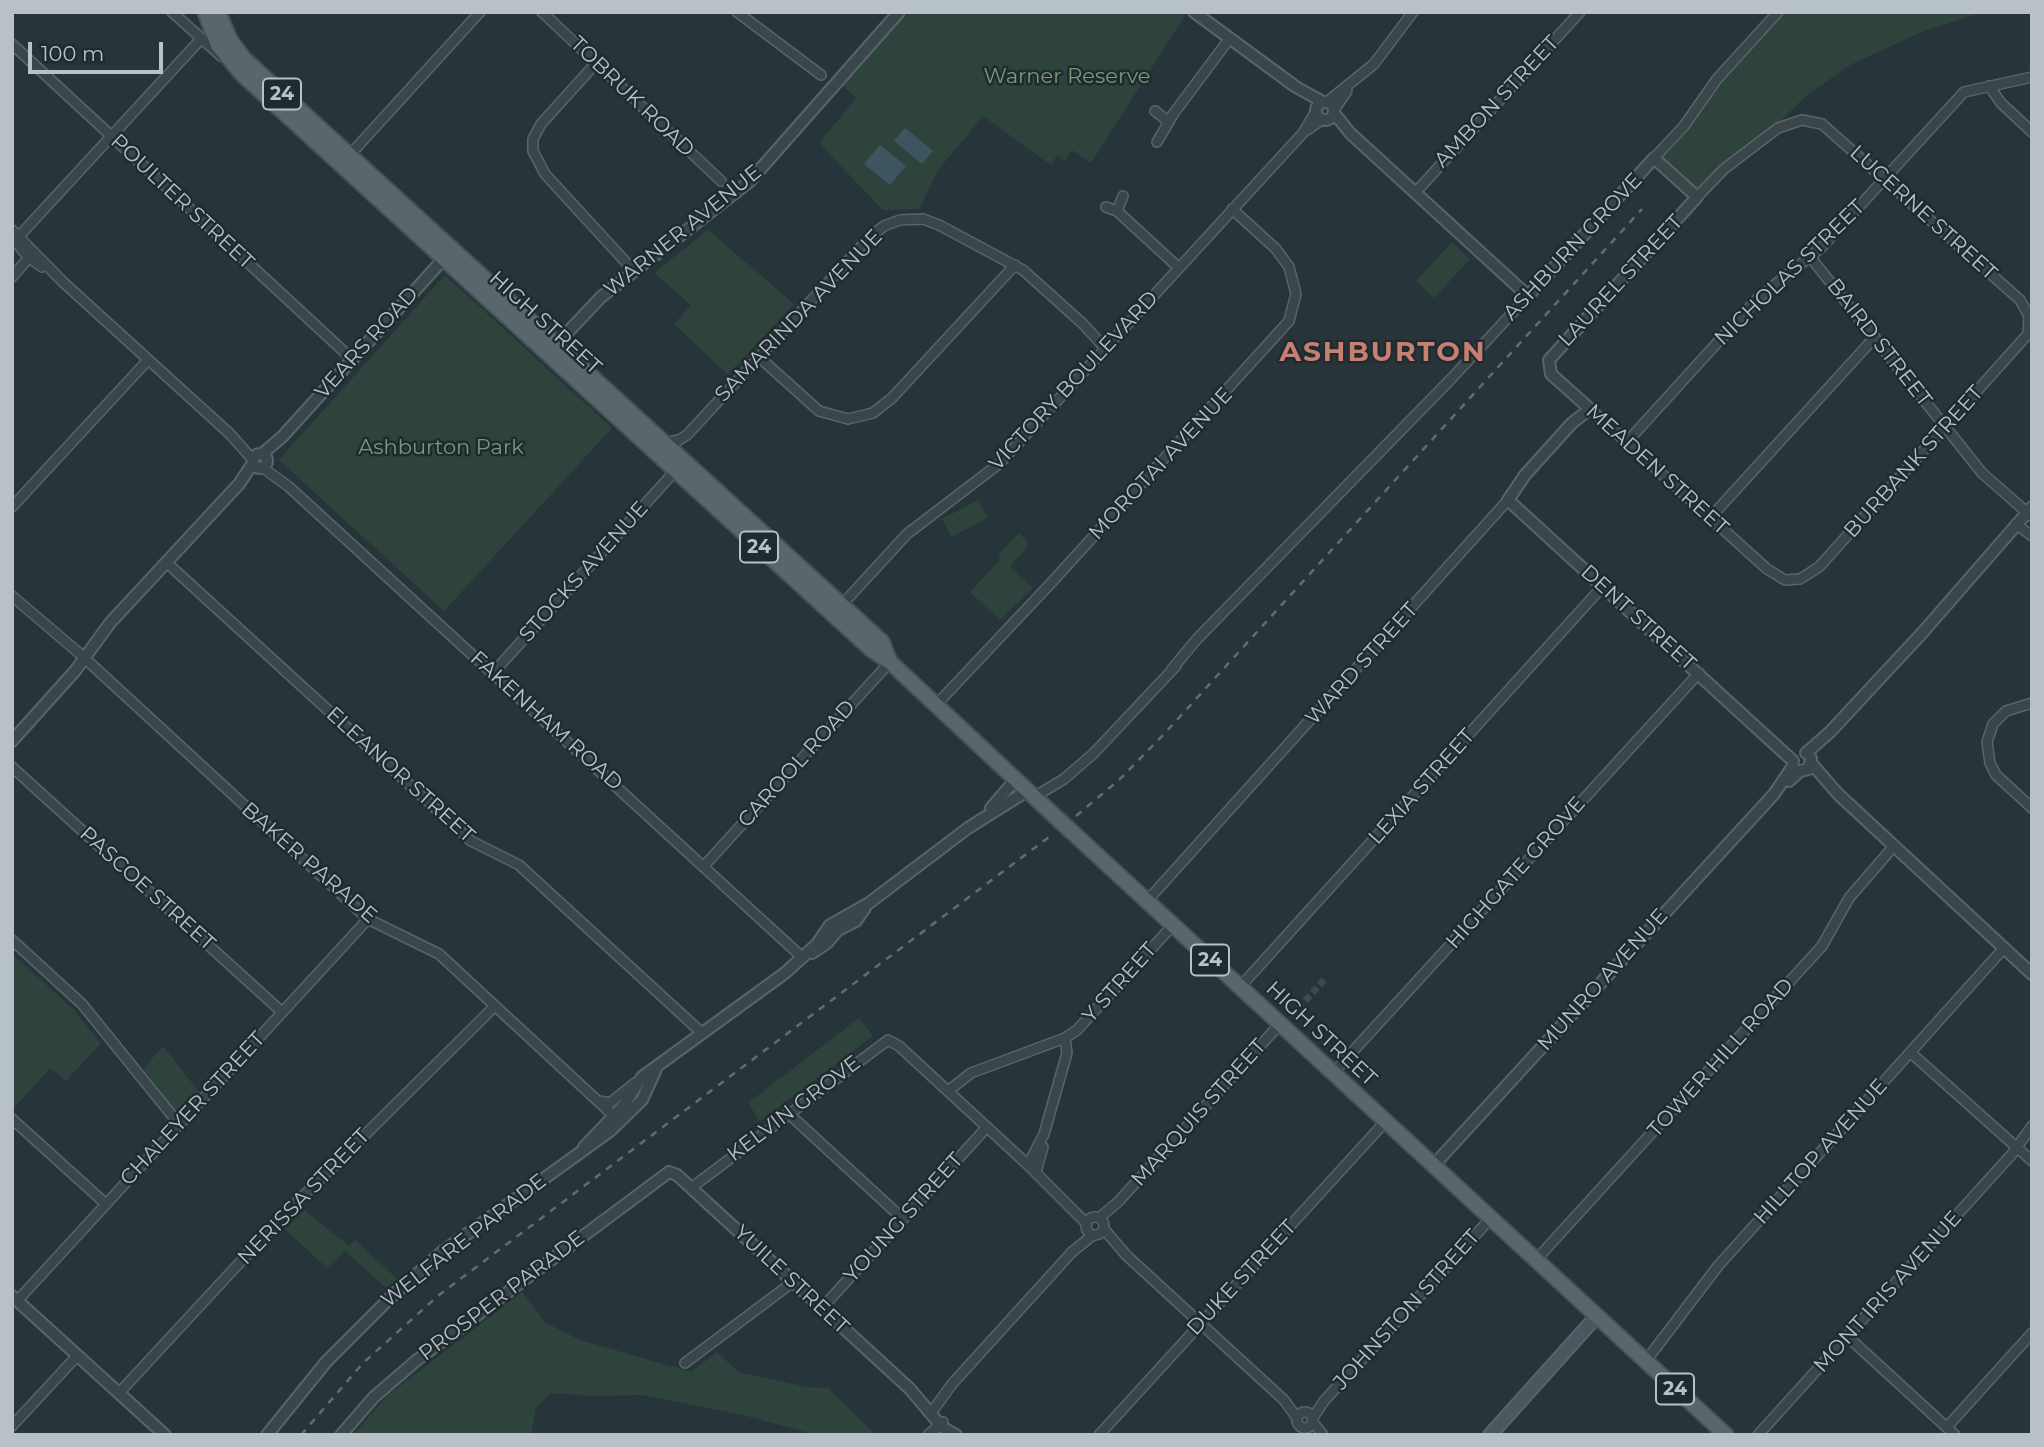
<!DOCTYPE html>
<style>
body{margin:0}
#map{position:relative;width:2044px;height:1447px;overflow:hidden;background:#27353b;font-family:Montserrat,sans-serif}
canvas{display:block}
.frame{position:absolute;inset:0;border:14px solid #b7c1c7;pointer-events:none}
.scale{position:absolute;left:28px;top:42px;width:135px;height:32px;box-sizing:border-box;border:4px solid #b7c1c7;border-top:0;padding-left:9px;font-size:21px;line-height:24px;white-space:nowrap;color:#b7c1c7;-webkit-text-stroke:5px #202b30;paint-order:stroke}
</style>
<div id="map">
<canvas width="2044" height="1447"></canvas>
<div class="frame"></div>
<div class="scale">100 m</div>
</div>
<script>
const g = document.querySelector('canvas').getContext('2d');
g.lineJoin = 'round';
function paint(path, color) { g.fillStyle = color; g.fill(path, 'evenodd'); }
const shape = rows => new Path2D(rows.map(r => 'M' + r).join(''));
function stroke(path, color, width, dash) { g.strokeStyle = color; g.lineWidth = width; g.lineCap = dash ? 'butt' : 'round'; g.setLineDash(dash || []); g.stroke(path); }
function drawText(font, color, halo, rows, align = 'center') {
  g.font = font + ' Montserrat,sans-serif'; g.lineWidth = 5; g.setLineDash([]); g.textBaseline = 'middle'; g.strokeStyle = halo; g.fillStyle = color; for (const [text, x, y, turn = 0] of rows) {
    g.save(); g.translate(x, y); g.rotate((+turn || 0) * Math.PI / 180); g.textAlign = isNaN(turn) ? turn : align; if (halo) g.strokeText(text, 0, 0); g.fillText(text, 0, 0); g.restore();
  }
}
const green = shape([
 [905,12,1187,12,1091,163,1072,150,1065,161,1057,155,1051,165,983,116,938,170,919,209,883,210,819,143,856,98,843,86],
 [1785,12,1984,12,1924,31,1850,65,1806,96,1779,122,1696,189,1663,157,1726,75],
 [708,230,794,304,728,375,674,324,691,305,654,273],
 [1452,242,1470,259,1434,298,1416,281],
 [445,275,612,428,444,611,279,460],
 [978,500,988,518,952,537,942,519],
 [1019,533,1029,544,1010,567,1033,588,1000,620,970,592,1001,559,998,555],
 [12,954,72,1008,101,1043,66,1081,50,1068,14,1108],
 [859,1018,873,1036,760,1121,748,1103],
 [163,1046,200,1093,178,1116,143,1069],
 [304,1210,349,1246,355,1240,397,1279,386,1288,345,1251,327,1268,285,1229],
 [522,1292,546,1323,580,1340,691,1372,717,1352,738,1372,807,1387,828,1388,876,1435,817,1435,743,1415,642,1395,591,1396,551,1393,536,1408,531,1435,353,1435,387,1396]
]);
const water = shape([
 [905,128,933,151,922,164,894,141],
 [880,145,906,166,890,185,864,164]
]);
const pedestrianTunnel = shape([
 [1291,1016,1326,978]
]);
const minor = shape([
 [172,12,221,56],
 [542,12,721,181],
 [737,12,821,75],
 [12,44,353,360],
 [597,62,541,124,533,139,533,151,545,174,634,271],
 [1989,86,2001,103,2032,132],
 [1327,102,1374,64,1413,12],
 [1334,110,1347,91],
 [1155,111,1169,122],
 [1307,130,1323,119],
 [1157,142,1174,113,1230,38],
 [347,158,480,12],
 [1654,158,1684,126,1717,79,1778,12],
 [1415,193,1580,12],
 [1123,196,1117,211,1179,268],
 [1106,207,1117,211],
 [12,230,63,282,230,434,253,460],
 [13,238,27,256,42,267],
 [17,242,22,233,201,39],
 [1811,258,1982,473,2031,516],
 [12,277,32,254],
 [759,357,819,411,848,419,873,413,892,398,1015,265],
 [1590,409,1767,569,1785,580,1800,579,1819,567,2028,334,2029,316,2020,300,1822,124,1802,120,1778,128,1724,169,1697,197],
 [1627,442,1757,299,1822,247,1964,92,2032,77],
 [664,443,679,440,687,435,868,239,884,226,900,220,923,219,939,225,1023,270,1083,324,1105,348],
 [263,468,288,486,803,958],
 [12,507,148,360],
 [1710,518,1875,337],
 [2016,524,2032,536],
 [166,562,471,841,519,865,702,1033],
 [12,596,79,653,368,919,439,954,614,1116],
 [839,608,907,534,1000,463,1303,133,1316,111],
 [1172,669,1197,639,1451,379,1528,296],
 [493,673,675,471],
 [2032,703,2006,711,1993,724,1987,742,1990,763,1996,775,2032,808],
 [936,705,1052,582,1289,321,1296,294,1289,267,1276,249,1232,209],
 [12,767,282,1012],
 [1034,797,1064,779,1093,754,1176,666],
 [704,866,890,662],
 [1147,901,1508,500],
 [12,940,82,1004,179,1124],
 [1240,987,1603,586],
 [1911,1053,2032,1161],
 [1333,1073,1699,673],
 [948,1091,971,1073,1065,1038],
 [599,1101,610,1103,635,1083],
 [788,1113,903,1219],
 [12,1119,106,1204],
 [1028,1165,1044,1134,1067,1053,1065,1038,1077,1030,1173,925],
 [1036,1172,1043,1147],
 [691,1188,888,1040,899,1046,1028,1165,1087,1224],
 '1086 1226a9 9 0 1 1 18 0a9 9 0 1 1-18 0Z',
 [1099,1218,1118,1202,1280,1024],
 [1104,1229,1126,1255,1284,1400,1297,1418],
 [1535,1261,1822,946,1849,898,1894,846],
 [18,1300,368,919],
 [822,1308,987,1127],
 [1848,1337,1955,1435],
 [1645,1362,1718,1266,2004,948],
 [685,1363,793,1282],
 [119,1393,282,1217,495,1006],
 [928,1410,934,1409,952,1384,1072,1252,1093,1235],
 '1297 1420a8 8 0 1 1 16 0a8 8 0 1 1-16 0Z',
 [1312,1419,1324,1401,1490,1219],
 [1312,1421,1323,1435],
 [12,1426,77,1356],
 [1947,1427,2032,1333],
 [928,1435,943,1422],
 [1099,1435,1385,1122],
 [1758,1435,2012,1154,2032,1126]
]);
const tertiary = shape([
 [1194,12,1296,87,1323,102],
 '1316 111a9 9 0 1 1 18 0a9 9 0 1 1-18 0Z',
 [1334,113,1350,133,1528,296,1654,158,1697,197,1549,360,1551,374,1590,409,1572,423,1525,475,1508,500,1793,761],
 [552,349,601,297,749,182,899,12],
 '253 461a7 7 0 1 1 14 0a7 7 0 1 1-14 0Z',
 [262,454,282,437,448,254],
 [12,741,75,671,110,623,239,484,253,463],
 [1806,753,1830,732,1923,632,2032,507],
 [1812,764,1838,794,2032,974],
 [1789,781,1800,771,1809,769,1811,758],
 [991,808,1015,780],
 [812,953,827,943,838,930,856,921,865,908],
 [584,1147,624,1105,642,1077,785,973,817,944,830,925,869,903,968,828,1027,791],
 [1433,1166,1774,794,1793,766],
 [12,1296,165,1435],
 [267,1435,326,1362,391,1297,442,1252,610,1131,642,1100,656,1069],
 [341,1435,374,1397,417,1360,669,1172,677,1175,910,1389,942,1427,956,1435]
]);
const secondary = shape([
 [1490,1435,1596,1317]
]);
const primary = shape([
 [205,12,218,45,242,74,871,649,890,662,1059,820],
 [218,12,230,40,244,59,882,642,890,662],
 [1071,831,1726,1435]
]);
const rail = shape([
 [1076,816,1119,780,1165,733,1642,209],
 [301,1435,363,1363,439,1295,1049,837]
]);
const primaryBridge = shape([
 [1059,820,1071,831]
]);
const shields = [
 [282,94,38],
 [759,547,38],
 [1210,960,38],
 [1675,1389,38]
];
const shieldNames = [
 ["24",282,94],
 ["24",759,547],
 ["24",1210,960],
 ["24",1675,1389]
];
const parkNames = [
 ["Warner Reserve",1067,77],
 ["Ashburton Park",441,448]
];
const streetNames = [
 ["TOBRUK ROAD",632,97,44],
 ["AMBON STREET",1497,102,-47],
 ["POULTER STREET",182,202,43],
 ["LUCERNE STREET",1923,213,42],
 ["WARNER AVENUE",683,231,-39],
 ["ASHBURN GROVE",1573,247,-47],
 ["NICHOLAS STREET",1790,273,-44],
 ["LAUREL STREET",1621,281,-47],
 ["SAMARINDA AVENUE",799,316,-46],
 ["HIGH STREET",545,323,42],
 ["VEARS ROAD",367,343,-48],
 ["BAIRD STREET",1879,343,52],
 ["VICTORY BOULEVARD",1074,381,-47],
 ["BURBANK STREET",1914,462,-48],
 ["MOROTAI AVENUE",1161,464,-47],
 ["MEADEN STREET",1657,470,42],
 ["STOCKS AVENUE",584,572,-48],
 ["DENT STREET",1638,618,42],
 ["WARD STREET",1362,664,-48],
 ["FAKENHAM ROAD",546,721,42],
 ["CAROOL ROAD",797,764,-48],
 ["ELEANOR STREET",400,775,42],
 ["LEXIA STREET",1422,787,-48],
 ["BAKER PARADE",309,863,41],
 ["HIGHGATE GROVE",1516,873,-48],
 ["PASCOE STREET",147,889,42],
 ["MUNRO AVENUE",1603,980,-48],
 ["Y STREET",1120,983,-48],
 ["HIGH STREET",1321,1034,43],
 ["TOWER HILL ROAD",1721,1058,-48],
 ["CHALEYER STREET",193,1109,-47],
 ["KELVIN GROVE",794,1109,-37],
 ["MARQUIS STREET",1199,1113,-48],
 ["HILLTOP AVENUE",1821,1152,-48],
 ["NERISSA STREET",304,1197,-46],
 ["YOUNG STREET",904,1218,-48],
 ["WELFARE PARADE",464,1241,-38],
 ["DUKE STREET",1242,1278,-47],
 ["YUILE STREET",791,1280,43],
 ["MONT IRIS AVENUE",1888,1292,-48],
 ["PROSPER PARADE",502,1296,-37],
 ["JOHNSTON STREET",1407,1310,-48]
];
const districtNames = [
 ["ASHBURTON",1383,353]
];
paint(green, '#2f433d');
paint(water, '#3d5560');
stroke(pedestrianTunnel, '#3d4a50', 7, [7, 3.5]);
stroke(minor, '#596469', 12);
stroke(tertiary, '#596469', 14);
stroke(secondary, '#596469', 16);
stroke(primary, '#475257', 18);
stroke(minor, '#3b464b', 9);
stroke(tertiary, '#3b464b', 10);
stroke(secondary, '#49575e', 12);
stroke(primary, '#59666b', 14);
stroke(rail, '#5f6d74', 2.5, [7, 7]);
stroke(primaryBridge, '#475257', 18, []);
stroke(primaryBridge, '#59666b', 14);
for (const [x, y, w] of shields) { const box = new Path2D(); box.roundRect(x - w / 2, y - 15.5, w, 31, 5); g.fillStyle = '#202b30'; g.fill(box); stroke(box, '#b7c1c7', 2); }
drawText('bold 19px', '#b7c1c7', null, shieldNames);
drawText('21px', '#799978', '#202b30', parkNames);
drawText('21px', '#b7c1c7', '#202b30', streetNames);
g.letterSpacing = '2px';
drawText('bold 28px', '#c77f71', '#202b30', districtNames);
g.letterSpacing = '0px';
</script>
